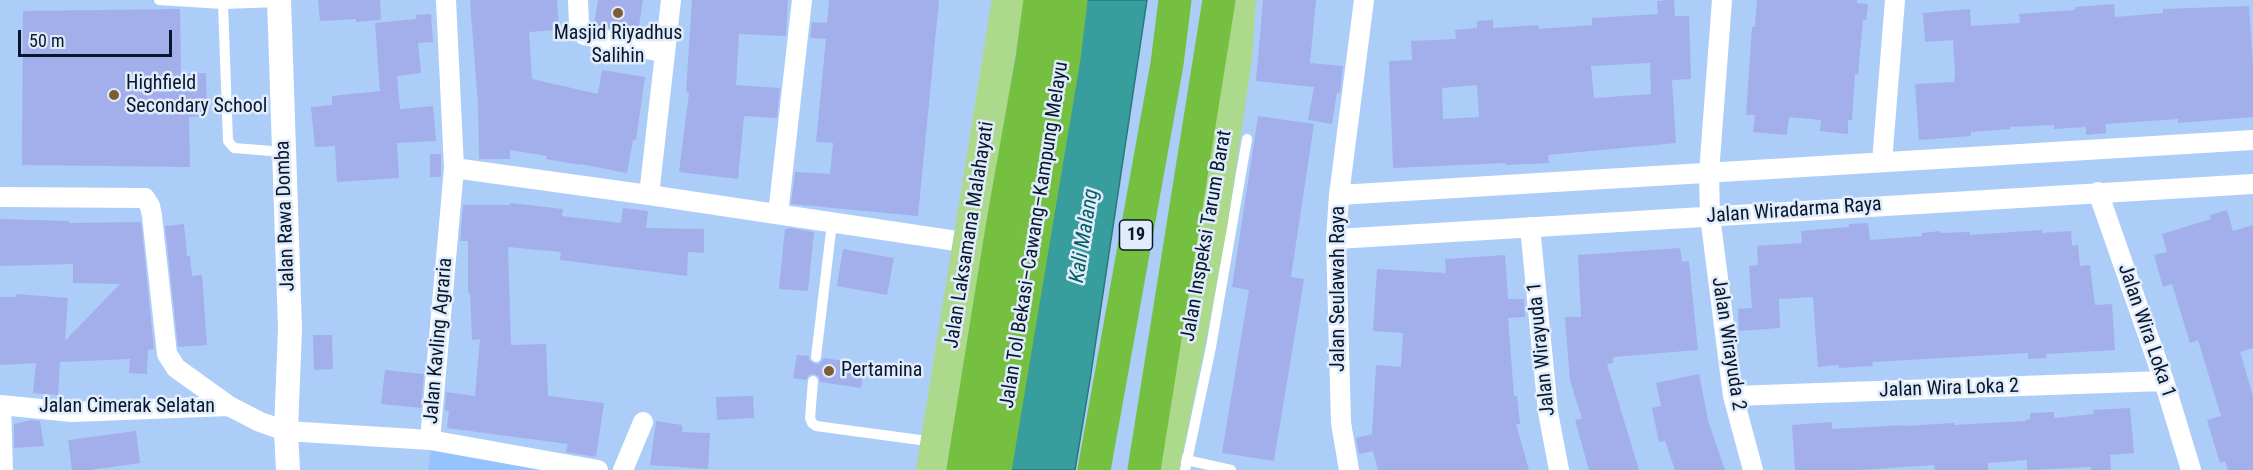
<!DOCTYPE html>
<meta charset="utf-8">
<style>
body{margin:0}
#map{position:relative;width:2253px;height:470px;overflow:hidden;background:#accdf7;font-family:"Roboto Condensed",sans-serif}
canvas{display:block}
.scale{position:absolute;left:18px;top:30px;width:154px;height:27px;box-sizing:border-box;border:3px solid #08172a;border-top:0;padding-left:8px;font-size:18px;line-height:21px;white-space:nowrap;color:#08172a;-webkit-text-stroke:4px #e0ecfc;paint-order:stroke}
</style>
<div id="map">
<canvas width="2253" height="470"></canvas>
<div class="scale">50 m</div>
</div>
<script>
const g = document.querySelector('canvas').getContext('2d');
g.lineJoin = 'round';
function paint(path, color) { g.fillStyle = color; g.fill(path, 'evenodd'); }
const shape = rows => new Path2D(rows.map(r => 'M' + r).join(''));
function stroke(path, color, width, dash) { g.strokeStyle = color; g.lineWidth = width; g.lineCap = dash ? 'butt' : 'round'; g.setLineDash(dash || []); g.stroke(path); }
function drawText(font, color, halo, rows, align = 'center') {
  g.font = font + ' "Roboto Condensed",sans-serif'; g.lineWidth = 5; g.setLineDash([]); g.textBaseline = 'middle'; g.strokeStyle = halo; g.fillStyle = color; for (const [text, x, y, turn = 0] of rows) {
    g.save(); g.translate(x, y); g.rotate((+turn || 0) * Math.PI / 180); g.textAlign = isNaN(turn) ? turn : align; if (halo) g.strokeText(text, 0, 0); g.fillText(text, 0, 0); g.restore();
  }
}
const built = shape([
 [431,450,564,470,428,470]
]);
const water = shape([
 [1070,0,1147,0,1090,380,1075,470,995,470,1070,0]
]);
const building = shape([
 [318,0,380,0,381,20,356,22,356,19,320,21],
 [470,0,557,0,559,30,529,32,532,79,598,94,602,70,645,77,636,140,633,140,627,173,580,164,580,165,546,159,547,156,510,150,510,159,479,159,478,104],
 [598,0,643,0,638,33,594,25],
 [692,0,788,0,786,36,739,34,736,85,780,88,777,118,744,116,738,179,679,172,689,93,686,92],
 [829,0,939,0,918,216,791,204,795,172,830,174,833,143,816,142,826,39,810,38,812,22,827,23],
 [1263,0,1316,0,1310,63,1343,66,1340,93,1337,92,1332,124,1308,120,1314,87,1256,81],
 [1669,0,1674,0,1675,16,1689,16,1691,79,1672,80,1676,143,1548,155,1549,163,1506,165,1506,163,1393,168,1389,61,1412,60,1411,41,1456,39,1455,30,1477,28,1477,21,1493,20,1493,28,1538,25,1539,29,1592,25,1592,18,1658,14,1657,1],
 [1650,63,1651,94,1594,98,1591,66],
 [1477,85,1479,117,1443,119,1442,88],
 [1757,0,1857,0,1857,3,1868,4,1866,20,1863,20,1858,75,1855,74,1852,120,1848,120,1848,134,1820,131,1821,120,1789,117,1787,135,1753,132,1755,115,1746,115,1752,27,1755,27],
 [2114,4,2115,17,2163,13,2163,9,2249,6,2253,66,2253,117,2178,123,2178,119,2106,124,2106,133,2086,135,2086,127,2054,129,2054,125,2010,127,2010,129,1971,132,1971,136,1919,140,1915,84,1954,82,1955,73,1953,40,1925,42,1923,13,1970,9,1971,26,2020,23,2019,14,2075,10,2075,7],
 [180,9,181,74,206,73,207,116,189,117,190,167,22,165,23,11],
 [431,14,433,42,418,43,421,73,397,76,400,109,433,106,436,141,397,143,399,178,337,182,335,146,315,147,311,107,332,105,332,96,380,91,375,23,416,19,416,15],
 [1258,116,1314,124,1291,277,1304,279,1274,461,1222,453,1249,290,1232,287],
 [430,154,441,154,441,177,430,177],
 [510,203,563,209,562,216,621,223,623,208,648,211,646,228,704,229,704,253,688,252,687,276,560,260,561,252,508,247,511,345,546,344,548,396,604,403,596,457,566,452,568,444,447,428,449,411,445,410,446,392,475,396,480,339,472,340,470,293,468,293,468,241,460,241,463,205,510,205],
 [2227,210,2233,231,2253,225,2253,348,2240,352,2253,396,2253,470,2228,470,2225,461,2220,463,2207,420,2221,416,2198,340,2190,343,2172,284,2163,287,2154,255,2167,252,2162,234,2211,219,2210,215],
 [0,219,69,221,69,223,141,222,154,349,148,350,147,374,129,373,130,359,60,362,58,395,33,393,36,363,0,365,0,297,16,297,16,294,68,298,65,341,120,284,73,283,73,264,0,266],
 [1868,223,1870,240,1922,236,1922,233,1940,231,1940,233,1970,232,1970,235,2042,230,2042,233,2071,231,2072,246,2078,245,2080,266,2090,265,2095,305,2112,304,2115,350,2046,354,2046,358,2028,359,2028,353,1872,362,1873,366,1839,368,1838,365,1818,367,1813,297,1779,299,1780,328,1739,331,1738,309,1752,308,1749,266,1758,265,1757,246,1802,243,1801,231,1849,227,1849,224],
 [184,224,187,256,190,256,192,276,202,275,207,345,178,347,165,226],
 [790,228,814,232,808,291,779,289,785,229],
 [1680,248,1682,262,1689,261,1698,350,1613,357,1613,363,1607,364,1639,470,1589,470,1575,420,1582,419,1570,380,1565,317,1581,317,1578,255],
 [843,249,894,258,887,295,837,286],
 [1505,255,1508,299,1524,299,1525,317,1508,318,1514,396,1517,396,1520,424,1516,424,1529,470,1378,470,1373,451,1359,454,1356,438,1372,434,1376,365,1401,367,1403,333,1373,331,1377,269,1446,273,1445,259],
 [313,335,332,335,333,369,314,370],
 [797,355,809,356,809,360,815,364,819,364,824,358,865,364,861,388,820,382,819,377,814,374,809,375,806,380,793,378],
 [385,370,424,374,421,408,381,404],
 [1699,374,1708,420,1725,470,1675,470,1665,441,1659,442,1652,408,1661,406,1656,383],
 [753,396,754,418,717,420,716,397],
 [2130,408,2134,453,2110,455,2111,470,2091,470,2091,467,2027,470,2027,460,1988,463,1988,470,1935,470,1934,465,1859,470,1795,470,1792,425,1832,422,1832,429,1903,425,1903,426,1954,423,1954,425,2024,421,2030,419,2030,413,2054,412,2054,418,2094,414,2093,410],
 [32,420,40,421,44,446,14,448,14,424],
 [656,421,682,425,682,432,710,433,708,469,650,465],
 [136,431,140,463,90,470,72,470,68,440]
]);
const service = shape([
 [159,0,223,4,279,2],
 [223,4,228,141,234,148,284,152],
 [816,357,832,223],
 [813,381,810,418,812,423,816,426,935,442],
 [1182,459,1231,470],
 [1185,470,1211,347,1247,139]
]);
const minor = shape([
 [578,0,579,23,581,31,584,35,665,53],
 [1722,0,1709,173,1710,216,1733,396,1753,470],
 [1882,162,1895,0],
 [454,168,649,195,970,243],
 [2098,192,2164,381,2191,470],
 [649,195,671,0],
 [1339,195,2253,140],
 [0,197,145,198,150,206,152,216,167,354,176,368,229,406],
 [778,214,802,0],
 [1530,227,1548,412,1559,470],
 [1336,239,2253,184],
 [1733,396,2164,381],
 [0,405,72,412,229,406,260,422,286,431,430,440,598,470],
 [1,405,3,470],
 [430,440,454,168,446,0],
 [623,470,643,422],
 [1349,470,1341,423,1336,239,1339,195,1364,0]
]);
const tertiary = shape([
 [279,0,290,328,286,431,288,470]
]);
const primary = shape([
 [932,470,1008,0],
 [1163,470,1193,324,1212,221,1236,58,1240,0]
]);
const motorway = shape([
 [963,470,1002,228,1032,58,1040,0],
 [995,470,1064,58,1071,0],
 [1094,470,1167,64,1175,0],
 [1144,470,1219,0]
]);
const markers = [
 [618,13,6,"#7c5e32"],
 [114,95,6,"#7c5e32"],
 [829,371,6,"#7c5e32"]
];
const shields = [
 [1136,235,33]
];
const shieldNames = [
 ["19",1136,235]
];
const poiNames = [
 ["Masjid Riyadhus",618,34,"center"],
 ["Salihin",618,57,"center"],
 ["Highfield",126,84],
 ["Secondary School",126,107],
 ["Pertamina",841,371]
];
const streetNames = [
 ["Jalan Wiradarma Raya",1794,211,-4],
 ["Jalan Rawa Domba",286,216,-92],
 ["Jalan Laksamana Malahayati",970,235,-81],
 ["Jalan Tol Bekasi–Cawang–Kampung Melayu",1035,235,-81],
 ["Jalan Inspeksi Tarum Barat",1207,236,-80],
 ["Jalan Seulawah Raya",1339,289,-90],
 ["Jalan Wira Loka 1",2146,331,71],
 ["Jalan Kavling Agraria",439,341,-85],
 ["Jalan Wirayuda 2",1728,344,81],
 ["Jalan Wirayuda 1",1542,349,-96],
 ["Jalan Wira Loka 2",1949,389,-2],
 ["Jalan Cimerak Selatan",127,407]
];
const waterNames = [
 ["Kali Malang",1085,236,-81]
];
paint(built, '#95c3fd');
paint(water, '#389e9d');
stroke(water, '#2a767a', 1.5);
paint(building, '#a2afeb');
stroke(service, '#fff', 10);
stroke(minor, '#fff', 20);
stroke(tertiary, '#fff', 24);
stroke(primary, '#add98d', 32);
stroke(motorway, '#76c041', 33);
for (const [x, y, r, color] of markers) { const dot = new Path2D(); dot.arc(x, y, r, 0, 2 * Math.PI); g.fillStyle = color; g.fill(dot); stroke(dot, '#e0ecfc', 2); }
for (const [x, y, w] of shields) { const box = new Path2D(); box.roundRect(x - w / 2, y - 15, w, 30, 4.5); g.fillStyle = '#e0ecfc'; g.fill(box); stroke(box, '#08172a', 1.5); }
drawText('bold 18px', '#08172a', null, shieldNames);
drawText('20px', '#08172a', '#e0ecfc', poiNames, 'left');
drawText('20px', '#08172a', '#e0ecfc', streetNames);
drawText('italic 21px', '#055f5e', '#e0ecfc', waterNames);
</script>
